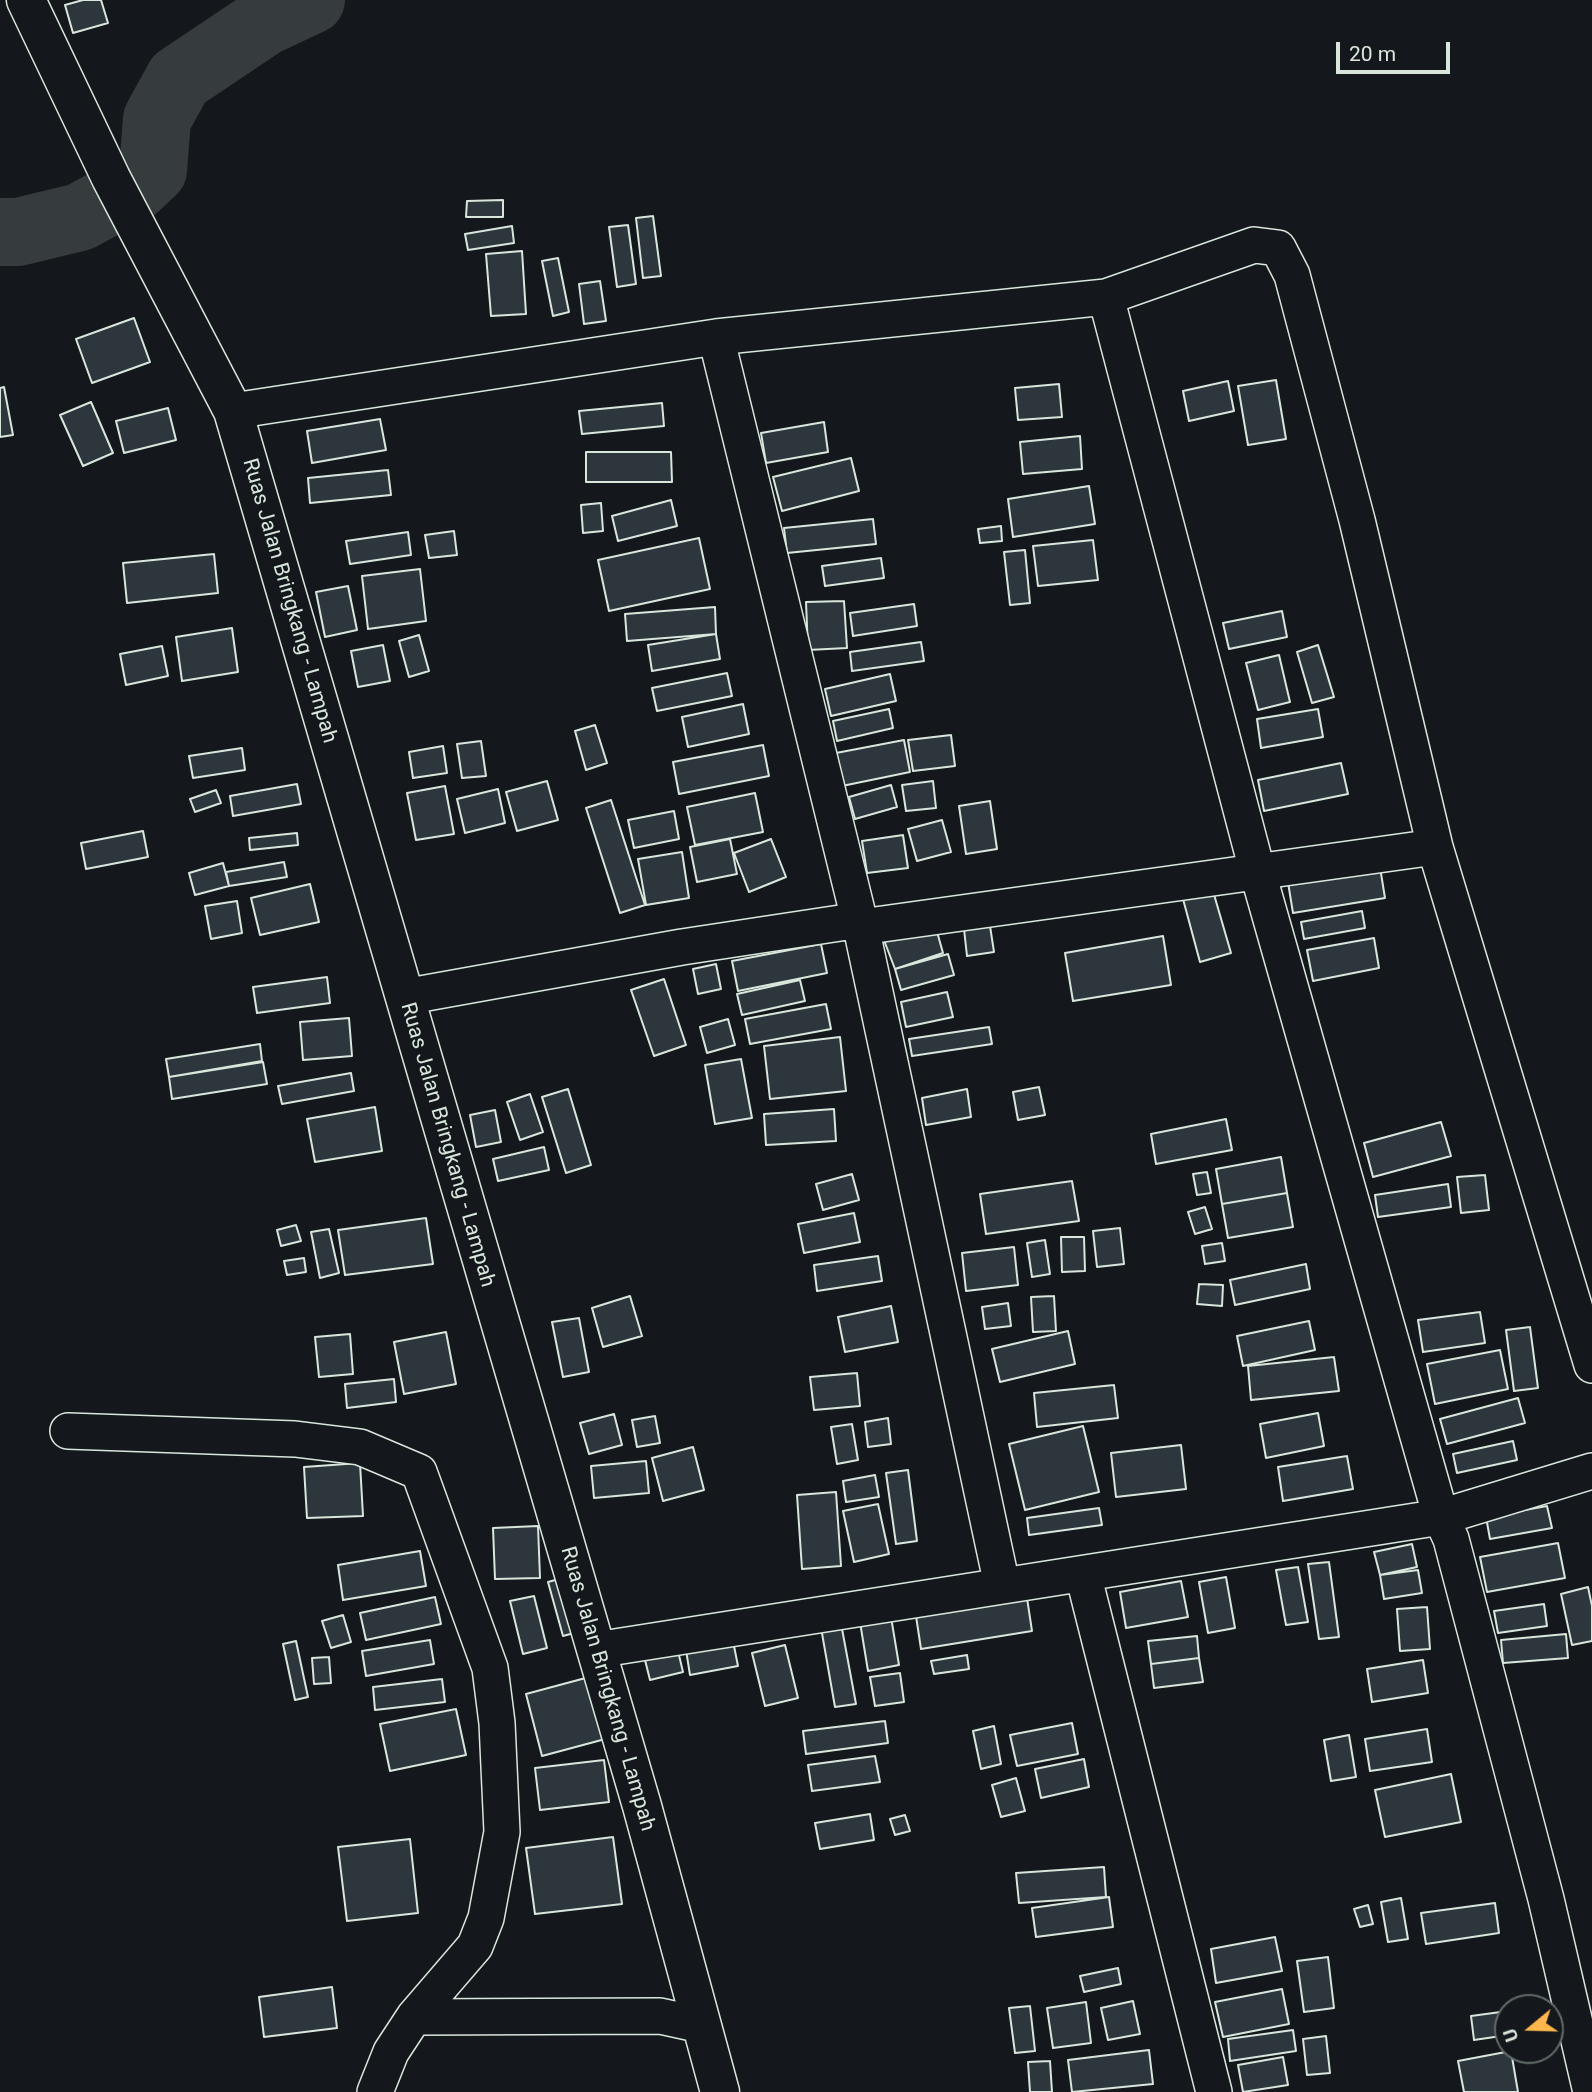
<!DOCTYPE html>
<style>
body{margin:0}
#map{position:relative;width:1592px;height:2092px;overflow:hidden;background:#14181c;font-family:Roboto,sans-serif}
canvas{display:block}
.north{position:absolute;left:1494px;top:1994px;width:70px;height:70px;box-sizing:border-box;background:#14181c;border:2px solid #626a69;border-radius:50%;rotate:251deg;font-size:19px;font-weight:700;line-height:28px;text-align:center;color:#d8e6dc}
.north::after{content:'';display:block;margin:auto;width:24px;height:32px;background:#ffb74d;clip-path:polygon(50% 0,100% 100%,50% 72%,0 100%)}
.scale{position:absolute;left:1336px;top:42px;width:114px;height:32px;box-sizing:border-box;border:4px solid #d8e6dc;border-top:0;padding-left:9px;font-size:21px;line-height:24px;white-space:nowrap;color:#d8e6dc;-webkit-text-stroke:5px #14181c;paint-order:stroke}
</style>
<div id="map">
<canvas width="1592" height="2092"></canvas>
<div class="north">U</div>
<div class="scale">20 m</div>
</div>
<script>
const g = document.querySelector('canvas').getContext('2d');
g.lineJoin = 'round';
const shape = rows => new Path2D(rows.map(r => 'M' + r).join(''));
function stroke(path, color, width, dash) { g.strokeStyle = color; g.lineWidth = width; g.lineCap = dash ? 'butt' : 'round'; g.setLineDash(dash || []); g.stroke(path); }
function paint(path, color) { g.fillStyle = color; g.fill(path, 'evenodd'); }
function drawText(font, color, halo, rows, align = 'center') {
  g.font = font + ' Roboto,sans-serif'; g.lineWidth = 5; g.setLineDash([]); g.textBaseline = 'middle'; g.strokeStyle = halo; g.fillStyle = color; for (const [text, x, y, turn = 0] of rows) {
    g.save(); g.translate(x, y); g.rotate((+turn || 0) * Math.PI / 180); g.textAlign = isNaN(turn) ? turn : align; if (halo) g.strokeText(text, 0, 0); g.fillText(text, 0, 0); g.restore();
  }
}
const river = shape([
 [0,232,18,232,80,217,135,187,153,170,157,119,179,79,264,22,311,0]
]);
const building = shape([
 [83,0,101,0,108,23,73,33,65,5,83,0],
 [503,200,503,217,466,217,467,201,503,200],
 [653,216,661,276,643,278,636,218,653,216],
 [628,225,636,284,617,287,609,227,628,225],
 [512,226,514,243,468,250,465,234,512,226],
 [522,251,526,314,491,316,486,254,522,251],
 [558,258,569,312,553,316,542,261,558,258],
 [600,281,606,321,584,324,579,284,600,281],
 [134,318,150,362,92,383,76,339,134,318],
 [1276,380,1286,439,1248,445,1238,386,1276,380],
 [1228,381,1234,411,1189,421,1183,391,1228,381],
 [1059,384,1062,417,1018,420,1015,388,1059,384],
 [4,387,13,435,0,437,0,388,4,387],
 [91,402,113,453,83,466,60,415,91,402],
 [662,403,664,426,582,434,579,411,662,403],
 [168,408,176,440,124,453,116,421,168,408],
 [380,419,386,450,312,463,307,431,380,419],
 [824,422,828,452,766,463,761,433,824,422],
 [1080,436,1082,469,1023,474,1020,442,1080,436],
 [586,452,671,452,672,482,586,482,586,452],
 [851,458,859,491,782,511,773,477,851,458],
 [388,470,391,495,310,503,308,478,388,470],
 [1089,486,1095,524,1013,537,1008,499,1089,486],
 [671,500,677,526,618,541,612,516,671,500],
 [601,503,603,531,583,533,581,505,601,503],
 [873,519,876,544,787,553,784,528,873,519],
 [1001,526,1002,541,980,543,978,529,1001,526],
 [454,531,457,555,429,558,425,535,454,531],
 [408,532,411,555,350,564,346,541,408,532],
 [699,538,710,589,609,611,598,560,699,538],
 [1093,540,1098,580,1038,586,1033,546,1093,540],
 [1025,550,1030,603,1010,605,1004,552,1025,550],
 [214,554,218,593,127,603,123,563,214,554],
 [881,558,884,578,825,586,822,566,881,558],
 [420,569,426,621,368,629,362,576,420,569],
 [348,586,357,630,325,637,316,592,348,586],
 [844,601,847,648,808,650,806,602,844,601],
 [914,604,917,626,853,636,850,613,914,604],
 [715,607,716,634,627,641,625,614,715,607],
 [1282,611,1287,637,1229,649,1223,623,1282,611],
 [232,628,238,672,182,681,176,637,232,628],
 [716,634,720,659,652,671,648,645,716,634],
 [419,635,429,671,409,677,399,641,419,635],
 [921,642,924,661,852,671,850,652,921,642],
 [383,645,390,681,358,687,351,651,383,645],
 [1318,645,1334,697,1312,703,1297,652,1318,645],
 [162,646,168,676,126,685,120,654,162,646],
 [1279,655,1290,702,1258,710,1246,663,1279,655],
 [727,673,732,696,657,711,652,688,727,673],
 [890,674,896,701,831,716,825,689,890,674],
 [743,704,749,734,688,747,682,717,743,704],
 [889,709,893,728,837,741,833,721,889,709],
 [1318,709,1323,737,1261,748,1257,719,1318,709],
 [595,725,607,763,586,770,575,731,595,725],
 [951,735,955,766,913,771,908,740,951,735],
 [904,740,910,772,842,786,836,753,904,740],
 [481,741,486,776,462,778,457,744,481,741],
 [763,745,769,776,679,794,673,762,763,745],
 [443,746,447,773,413,778,409,752,443,746],
 [242,748,245,770,193,778,189,756,242,748],
 [1341,763,1348,794,1264,811,1258,780,1341,763],
 [547,781,558,820,517,831,506,792,547,781],
 [933,781,936,808,906,811,902,785,933,781],
 [297,784,301,804,233,816,230,796,297,784],
 [891,785,897,807,855,819,849,797,891,785],
 [445,786,454,834,416,840,407,793,445,786],
 [498,789,505,823,465,833,457,799,498,789],
 [216,790,221,803,195,812,190,799,216,790],
 [755,793,763,832,695,845,687,807,755,793],
 [611,800,645,905,620,913,586,808,611,800],
 [990,801,997,849,966,854,959,806,990,801],
 [674,811,679,839,634,848,628,820,674,811],
 [942,820,951,852,917,861,908,829,942,820],
 [143,831,148,857,86,869,81,843,143,831],
 [297,833,298,845,250,850,249,838,297,833],
 [903,835,908,868,867,873,862,841,903,835],
 [730,839,737,874,697,882,690,847,730,839],
 [771,839,786,877,749,892,734,853,771,839],
 [682,852,689,898,646,905,638,859,682,852],
 [1378,855,1385,898,1293,913,1286,870,1378,855],
 [284,862,287,877,229,886,226,872,284,862],
 [223,863,229,886,195,895,189,873,223,863],
 [310,884,319,922,260,935,251,898,310,884],
 [1213,891,1231,953,1200,962,1183,899,1213,891],
 [237,901,242,933,211,939,205,906,237,901],
 [1362,911,1365,928,1304,939,1301,922,1362,911],
 [934,921,943,953,895,969,882,935,934,921],
 [990,926,994,952,967,956,964,929,990,926],
 [1163,936,1171,985,1073,1001,1065,953,1163,936],
 [1374,938,1379,968,1313,981,1307,950,1374,938],
 [821,944,827,973,738,991,732,961,821,944],
 [948,954,954,975,901,990,895,969,948,954],
 [716,964,721,989,698,994,693,969,716,964],
 [327,977,330,1003,257,1013,253,987,327,977],
 [664,979,686,1045,654,1056,631,990,664,979],
 [800,980,805,1001,742,1015,737,994,800,980],
 [947,992,953,1017,906,1027,901,1002,947,992],
 [826,1004,831,1029,750,1044,745,1019,826,1004],
 [349,1018,352,1056,303,1060,300,1022,349,1018],
 [728,1019,735,1045,707,1053,700,1027,728,1019],
 [989,1027,992,1044,912,1056,909,1039,989,1027],
 [840,1037,846,1091,770,1099,764,1046,840,1037],
 [260,1044,262,1061,169,1077,166,1059,260,1044],
 [741,1059,752,1118,715,1124,705,1065,741,1059],
 [263,1062,267,1084,172,1099,169,1077,263,1062],
 [351,1073,354,1091,282,1104,278,1086,351,1073],
 [1039,1087,1045,1115,1018,1120,1013,1092,1039,1087],
 [568,1089,591,1165,566,1173,542,1097,568,1089],
 [967,1089,971,1117,926,1125,922,1098,967,1089],
 [530,1094,543,1132,520,1140,507,1102,530,1094],
 [375,1107,382,1151,315,1162,307,1119,375,1107],
 [834,1109,836,1141,766,1145,764,1114,834,1109],
 [495,1110,501,1142,476,1147,470,1115,495,1110],
 [1226,1119,1232,1150,1156,1164,1151,1134,1226,1119],
 [1441,1122,1451,1156,1373,1177,1364,1143,1441,1122],
 [544,1147,549,1170,498,1181,493,1159,544,1147],
 [1281,1157,1287,1193,1222,1204,1216,1169,1281,1157],
 [1207,1172,1211,1193,1197,1195,1193,1174,1207,1172],
 [852,1174,859,1200,823,1210,816,1184,852,1174],
 [1485,1175,1489,1210,1461,1213,1457,1177,1485,1175],
 [1072,1181,1079,1221,986,1234,980,1194,1072,1181],
 [1448,1184,1451,1207,1378,1217,1375,1195,1448,1184],
 [1287,1193,1293,1227,1228,1238,1222,1204,1287,1193],
 [1205,1207,1212,1229,1195,1234,1188,1212,1205,1207],
 [854,1213,860,1242,804,1253,798,1224,854,1213],
 [426,1218,433,1264,345,1275,338,1230,426,1218],
 [296,1225,301,1241,281,1246,277,1230,296,1225],
 [1120,1228,1124,1264,1097,1267,1093,1231,1120,1228],
 [329,1229,339,1273,320,1278,311,1232,329,1229],
 [1061,1237,1084,1237,1085,1271,1062,1272,1061,1237],
 [1045,1240,1050,1274,1032,1277,1027,1243,1045,1240],
 [1222,1243,1225,1261,1205,1264,1202,1246,1222,1243],
 [1014,1247,1018,1285,966,1291,962,1253,1014,1247],
 [878,1256,882,1281,817,1291,814,1265,878,1256],
 [304,1258,306,1272,287,1275,284,1261,304,1258],
 [1306,1264,1310,1289,1235,1305,1230,1280,1306,1264],
 [1199,1284,1223,1285,1222,1306,1197,1304,1199,1284],
 [630,1296,642,1336,603,1347,592,1308,630,1296],
 [1054,1296,1056,1331,1033,1332,1031,1297,1054,1296],
 [1008,1303,1011,1326,985,1329,982,1307,1008,1303],
 [891,1306,898,1342,845,1352,838,1317,891,1306],
 [1480,1312,1485,1343,1423,1352,1418,1320,1480,1312],
 [579,1318,589,1372,563,1377,552,1322,579,1318],
 [1309,1321,1315,1350,1243,1366,1237,1336,1309,1321],
 [1530,1327,1538,1388,1514,1391,1506,1330,1530,1327],
 [1068,1331,1075,1364,1000,1382,992,1349,1068,1331],
 [446,1332,456,1384,404,1394,394,1342,446,1332],
 [350,1334,353,1374,319,1377,315,1337,350,1334],
 [1500,1350,1508,1389,1435,1404,1427,1364,1500,1350],
 [1334,1357,1339,1391,1251,1400,1248,1366,1334,1357],
 [857,1373,860,1406,814,1410,810,1377,857,1373],
 [394,1379,396,1402,347,1408,345,1384,394,1379],
 [1114,1385,1118,1418,1037,1427,1034,1393,1114,1385],
 [1518,1398,1525,1423,1447,1444,1440,1419,1518,1398],
 [1318,1413,1324,1446,1266,1458,1260,1424,1318,1413],
 [614,1414,622,1445,589,1454,580,1423,614,1414],
 [655,1416,660,1443,637,1447,632,1420,655,1416],
 [888,1418,891,1444,868,1447,865,1422,888,1418],
 [852,1424,858,1460,837,1464,831,1427,852,1424],
 [1083,1426,1099,1492,1025,1510,1009,1444,1083,1426],
 [1513,1441,1517,1460,1457,1473,1453,1454,1513,1441],
 [1181,1445,1186,1489,1116,1497,1111,1453,1181,1445],
 [693,1447,704,1490,663,1501,652,1458,693,1447],
 [1347,1456,1353,1489,1283,1501,1278,1467,1347,1456],
 [646,1461,649,1493,594,1498,591,1466,646,1461],
 [360,1463,363,1516,307,1518,304,1467,360,1463],
 [908,1470,917,1541,896,1544,886,1473,908,1470],
 [875,1475,879,1497,846,1502,843,1481,875,1475],
 [836,1492,841,1566,802,1569,797,1495,836,1492],
 [878,1504,889,1554,854,1562,843,1511,878,1504],
 [1547,1506,1552,1528,1490,1539,1486,1517,1547,1506],
 [1099,1508,1102,1525,1029,1535,1027,1518,1099,1508],
 [538,1526,540,1578,495,1579,493,1528,538,1526],
 [1558,1543,1565,1578,1487,1592,1480,1557,1558,1543],
 [1412,1544,1417,1567,1380,1575,1374,1552,1412,1544],
 [420,1551,426,1586,343,1600,338,1565,420,1551],
 [1329,1562,1339,1637,1319,1639,1308,1564,1329,1562],
 [1298,1567,1308,1622,1286,1625,1276,1570,1298,1567],
 [1418,1570,1422,1593,1384,1599,1380,1575,1418,1570],
 [570,1576,585,1630,563,1636,548,1582,570,1576],
 [1226,1577,1235,1628,1208,1633,1199,1582,1226,1577],
 [1181,1581,1188,1617,1126,1628,1120,1592,1181,1581],
 [1588,1587,1592,1606,1592,1641,1572,1645,1561,1594,1588,1587],
 [534,1596,547,1648,523,1654,510,1601,534,1596],
 [435,1597,441,1624,366,1640,360,1613,435,1597],
 [1027,1598,1032,1631,921,1649,916,1616,1027,1598],
 [1544,1604,1547,1626,1498,1633,1494,1611,1544,1604],
 [1427,1607,1430,1649,1400,1651,1397,1609,1427,1607],
 [343,1615,351,1642,331,1648,322,1621,343,1615],
 [891,1617,899,1665,868,1671,860,1622,891,1617],
 [840,1618,856,1704,835,1707,820,1622,840,1618],
 [1566,1634,1568,1658,1503,1663,1501,1640,1566,1634],
 [1197,1636,1199,1658,1151,1664,1148,1641,1197,1636],
 [430,1640,434,1664,366,1676,362,1651,430,1640],
 [296,1641,308,1697,295,1700,283,1644,296,1641],
 [733,1641,738,1666,690,1675,686,1650,733,1641],
 [785,1645,798,1698,765,1706,752,1653,785,1645],
 [678,1651,683,1672,650,1680,645,1660,678,1651],
 [967,1655,969,1669,934,1674,931,1661,967,1655],
 [329,1657,331,1683,314,1684,312,1658,329,1657],
 [1199,1658,1203,1682,1154,1688,1151,1664,1199,1658],
 [1423,1660,1428,1693,1372,1702,1367,1669,1423,1660],
 [900,1673,904,1702,875,1706,870,1677,900,1673],
 [593,1676,609,1738,542,1756,526,1694,593,1676],
 [442,1679,445,1702,375,1710,373,1687,442,1679],
 [456,1709,466,1755,390,1771,380,1724,456,1709],
 [885,1721,888,1743,806,1754,803,1731,885,1721],
 [1072,1723,1078,1754,1017,1766,1010,1735,1072,1723],
 [994,1726,1001,1764,981,1769,973,1731,994,1726],
 [1427,1729,1432,1762,1370,1771,1365,1739,1427,1729],
 [1349,1735,1356,1777,1331,1781,1324,1740,1349,1735],
 [875,1756,880,1782,812,1791,808,1765,875,1756],
 [1084,1759,1089,1787,1041,1798,1035,1769,1084,1759],
 [604,1760,609,1802,540,1810,535,1768,604,1760],
 [1451,1774,1461,1822,1385,1837,1375,1790,1451,1774],
 [1016,1778,1025,1811,1001,1817,992,1785,1016,1778],
 [870,1814,874,1840,820,1849,815,1823,870,1814],
 [905,1815,910,1831,895,1835,890,1819,905,1815],
 [613,1837,622,1904,535,1914,526,1848,613,1837],
 [410,1839,418,1913,347,1921,338,1847,410,1839],
 [1104,1867,1106,1897,1019,1903,1016,1873,1104,1867],
 [1109,1897,1113,1927,1036,1937,1032,1908,1109,1897],
 [1401,1898,1408,1939,1388,1942,1381,1902,1401,1898],
 [1495,1903,1499,1933,1426,1944,1421,1913,1495,1903],
 [1368,1905,1373,1924,1360,1927,1354,1909,1368,1905],
 [1275,1937,1282,1971,1216,1983,1211,1949,1275,1937],
 [1328,1957,1334,2008,1304,2012,1297,1961,1328,1957],
 [1118,1968,1121,1984,1084,1992,1080,1976,1118,1968],
 [332,1987,337,2028,264,2037,259,1997,332,1987],
 [1282,1989,1289,2024,1223,2037,1215,2002,1282,1989],
 [1133,2001,1140,2034,1108,2040,1101,2008,1133,2001],
 [1086,2002,1091,2043,1053,2048,1047,2008,1086,2002],
 [1030,2006,1035,2051,1015,2053,1009,2008,1030,2006],
 [1508,2011,1508,2035,1474,2040,1471,2016,1508,2011],
 [1293,2030,1296,2051,1230,2061,1228,2039,1293,2030],
 [1326,2036,1330,2073,1307,2075,1303,2039,1326,2036],
 [1149,2050,1153,2084,1072,2092,1068,2060,1149,2050],
 [1511,2051,1518,2092,1464,2092,1458,2061,1511,2051],
 [1283,2057,1288,2085,1243,2092,1238,2065,1283,2057],
 [1050,2061,1052,2092,1030,2092,1028,2062,1050,2061]
]);
const minor = shape([
 [716,337,861,927,1002,1585],
 [233,411,716,337,1106,297,1254,245,1278,248,1292,275,1357,520,1435,847,1592,1365],
 [861,927,1435,847],
 [404,997,682,947,860,920],
 [68,1431,295,1439,360,1447,419,1472,490,1668,497,1723,502,1832,486,1918,475,1946,414,2017,391,2052,375,2092],
 [1083,1574,1214,2092],
 [596,1650,1441,1517,1257,870,1106,297],
 [414,2017,660,2016,701,2025],
 [1591,2092,1546,1899,1451,1539,1441,1517,1592,1471]
]);
const secondary = shape([
 [26,0,111,178,233,411,642,1806,720,2092]
]);
const streetNames = [
 ["Ruas Jalan Bringkang - Lampah",289,601,74],
 ["Ruas Jalan Bringkang - Lampah",447,1145,74],
 ["Ruas Jalan Bringkang - Lampah",607,1689,74]
];
stroke(river, '#363b3e', 68);
paint(building, '#2c363c');
stroke(building, '#d8e6dc', 2);
stroke(minor, '#d8e6dc', 38);
stroke(secondary, '#d8e6dc', 41);
stroke(minor, '#14181c', 35);
stroke(secondary, '#14181c', 38);
drawText('21px', '#d8e6dc', '#14181c', streetNames);
</script>
